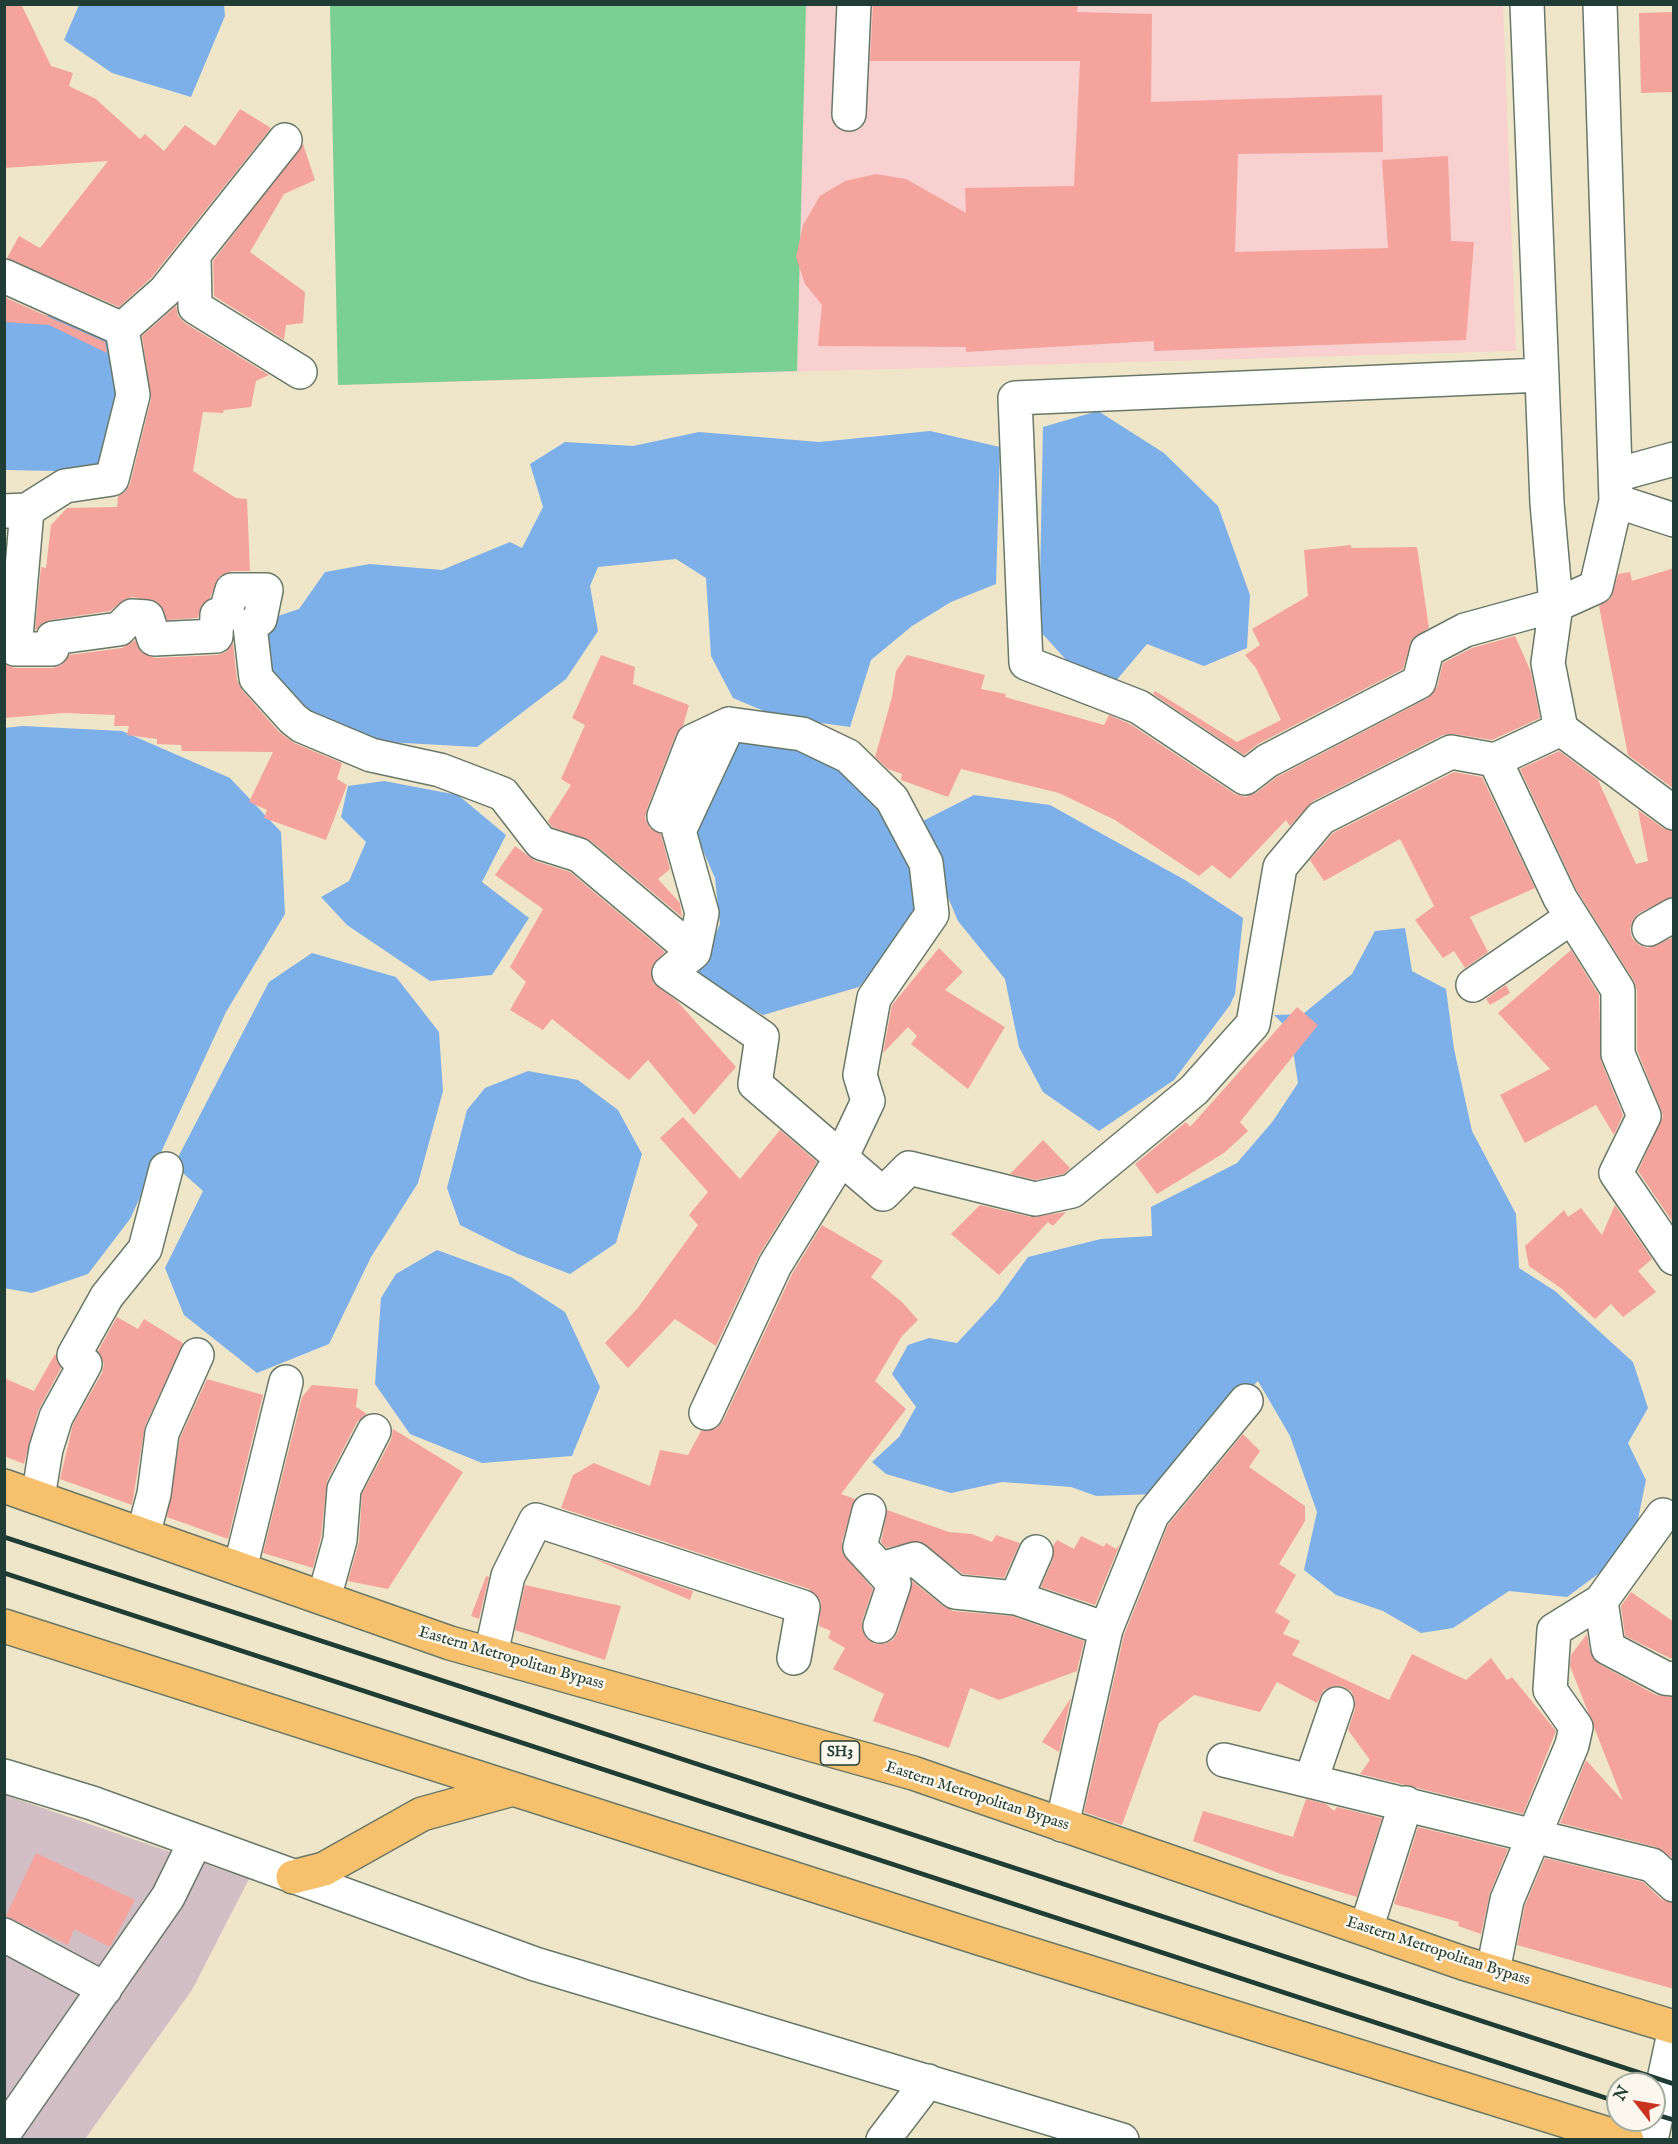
<!DOCTYPE html>
<style>
body{margin:0}
#map{position:relative;width:1678px;height:2144px;overflow:hidden;background:#efe6ca;font-family:"IM FELL English",serif}
canvas{display:block}
.frame{position:absolute;inset:0;border:6px solid #1f3d34;pointer-events:none}
.north{position:absolute;left:1606px;top:2072px;width:60px;height:60px;box-sizing:border-box;background:#fbf7ec;border:2px solid #a3ada2;border-radius:50%;rotate:301deg;font-size:16px;font-weight:700;line-height:24px;text-align:center;color:#1f3d34}
.north::after{content:'';display:block;margin:auto;width:21px;height:27px;background:#c8321e;clip-path:polygon(50% 0,100% 100%,50% 72%,0 100%)}
</style>
<div id="map">
<canvas width="1678" height="2144"></canvas>
<div class="frame"></div>
<div class="north">N</div>
</div>
<script>
const g = document.querySelector('canvas').getContext('2d');
g.lineJoin = 'round';
function paint(path, color) { g.fillStyle = color; g.fill(path, 'evenodd'); }
const shape = rows => new Path2D(rows.map(r => 'M' + r).join(''));
function stroke(path, color, width, dash) { g.strokeStyle = color; g.lineWidth = width; g.lineCap = dash ? 'butt' : 'round'; g.setLineDash(dash || []); g.stroke(path); }
function drawText(font, color, halo, rows, align = 'center') {
  g.font = font + ' "IM FELL English",serif'; g.lineWidth = 5; g.setLineDash([]); g.textBaseline = 'middle'; g.strokeStyle = halo; g.fillStyle = color; for (const [text, x, y, turn = 0] of rows) {
    g.save(); g.translate(x, y); g.rotate((+turn || 0) * Math.PI / 180); g.textAlign = isNaN(turn) ? turn : align; if (halo) g.strokeText(text, 0, 0); g.fillText(text, 0, 0); g.restore();
  }
}
const built = shape([
 [330,5,1503,5,1516,351,338,385]
]);
const industrial = shape([
 [5,1795,249,1879,192,1990,85,2139,5,2140]
]);
const green = shape([
 [330,5,806,5,797,371,338,385]
]);
const water = shape([
 [79,5,224,5,225,16,191,97,112,73,64,40],
 [5,311,58,317,118,345,125,429,108,472,5,470],
 [1098,411,1164,453,1218,506,1250,595,1247,648,1204,666,1147,644,1114,683,1079,674,1039,630,1043,427],
 [930,431,1000,447,996,584,951,602,912,626,871,660,850,727,778,717,733,698,711,656,706,578,676,559,598,567,590,586,598,631,566,679,477,747,368,741,304,725,265,681,257,623,299,609,325,572,370,564,442,570,510,542,522,548,543,507,530,464,565,442,633,446,699,432,819,442],
 [23,726,122,731,230,778,281,832,285,914,226,1012,130,1219,88,1274,32,1293,4,1288,4,728],
 [756,737,844,761,888,804,922,910,859,987,763,1015,697,977,720,924,715,878,693,828,725,747],
 [384,781,458,795,506,835,482,882,529,918,492,975,430,981,347,925,321,897,349,881,366,842,341,817,348,786],
 [974,795,1050,805,1185,880,1243,918,1235,994,1230,1005,1174,1080,1099,1131,1043,1092,1019,1047,1005,979,958,921,917,824],
 [1405,928,1412,971,1446,989,1454,1049,1472,1131,1516,1214,1519,1268,1555,1291,1633,1362,1648,1408,1628,1443,1646,1480,1632,1549,1567,1597,1509,1591,1453,1628,1421,1633,1383,1611,1336,1595,1304,1570,1317,1512,1290,1436,1258,1381,1207,1431,1155,1494,1096,1496,1071,1487,1002,1482,951,1493,886,1474,872,1462,899,1437,916,1407,892,1374,908,1345,929,1338,957,1343,997,1300,1028,1257,1101,1239,1152,1236,1151,1207,1237,1163,1273,1121,1298,1083,1290,1031,1274,1015,1303,1014,1352,974,1375,931],
 [312,953,396,977,439,1032,443,1091,418,1183,371,1257,329,1344,257,1373,184,1315,165,1268,203,1191,174,1165,269,982],
 [528,1071,578,1080,618,1110,642,1154,616,1243,570,1274,518,1254,460,1225,447,1188,467,1110,485,1088],
 [437,1250,511,1277,565,1312,600,1387,572,1456,482,1463,410,1434,375,1384,381,1298,396,1274]
]);
const building = shape([
 [4,4,21,4,51,66,73,73,69,86,96,99,140,139,145,134,164,151,185,125,215,146,240,109,271,128,151,278,119,307,7,258,19,236,40,248,108,161,4,168],
 [873,4,1078,4,1077,12,1152,14,1151,102,1382,95,1383,152,1238,154,1235,252,1388,248,1382,160,1448,156,1451,241,1474,242,1466,340,1154,351,1154,341,966,352,966,347,818,346,822,305,805,284,796,257,803,225,820,196,845,181,876,174,906,179,966,213,965,188,1074,186,1080,61,870,61],
 [1674,12,1674,92,1641,93,1639,13],
 [303,144,315,180,284,194,250,252,305,292,303,323,286,325,284,340,214,296,213,261],
 [4,297,105,342,107,353,49,325,4,322],
 [176,306,178,316,185,323,269,375,256,381,251,407,224,410,223,413,203,412,193,471,236,498,247,499,250,571,232,571,220,576,210,598,201,606,198,618,167,620,158,602,133,597,125,599,110,611,50,620,35,630,41,567,46,568,51,525,67,508,117,507,118,496,125,492,130,484,151,399,142,336],
 [1351,545,1351,548,1417,547,1429,628,1412,639,1403,669,1258,744,1244,755,1153,694,1155,691,1237,742,1281,720,1256,668,1245,655,1260,645,1252,629,1308,596,1304,550],
 [1674,568,1674,789,1628,755,1599,606,1611,598,1618,574,1630,572,1632,581],
 [1515,636,1531,672,1540,718,1492,740,1454,734,1443,735,1313,801,1290,826,1286,820,1230,879,1212,865,1199,876,1115,820,1059,793,961,769,948,797,901,780,902,774,888,769,875,757,892,697,896,671,907,655,985,675,981,689,1006,694,1005,697,1104,725,1109,715,1130,724,1235,794,1246,797,1256,793,1277,777,1428,698,1437,687,1443,663,1472,648],
 [135,640,141,652,155,658,217,655,226,652,233,643,237,680,242,690,279,732,294,743,342,763,337,779,347,785,326,840,264,818,267,810,249,802,273,752,182,751,181,745,157,744,157,739,127,735,129,726,114,726,115,715,64,713,4,718,4,664,15,668,53,668,61,665,69,655,122,648],
 [601,655,635,667,633,684,689,705,683,726,676,734,647,809,645,818,650,828,661,834,670,869,658,879,680,903,682,917,591,841,552,827,548,821,571,785,561,779,585,725,572,718],
 [1559,751,1598,780,1636,864,1648,861,1638,810,1663,828,1674,831,1674,896,1639,913,1633,920,1630,929,1632,938,1639,945,1648,948,1674,937,1674,1224,1638,1171,1663,1116,1637,1050,1637,990,1634,981,1576,889,1520,769],
 [1454,772,1482,777,1535,888,1470,917,1488,952,1465,968,1454,951,1443,958,1415,920,1434,906,1400,839,1324,881,1310,860,1333,833],
 [515,846,535,861,570,872,665,952,652,966,653,983,677,1001,736,1067,694,1115,648,1060,629,1080,552,1019,543,1030,510,1010,526,982,510,967,543,909,495,875],
 [939,948,963,972,945,990,1005,1027,968,1089,911,1044,917,1036,908,1027,883,1053,892,1005],
 [1571,950,1599,995,1601,1061,1623,1115,1614,1135,1596,1105,1525,1143,1500,1095,1550,1069,1498,1013],
 [1506,985,1510,993,1490,1005,1486,999],
 [1297,1007,1318,1025,1240,1122,1248,1131,1224,1153,1157,1194,1135,1164,1186,1122,1190,1127],
 [683,1117,740,1179,780,1130,817,1162,759,1255,716,1346,675,1319,628,1368,605,1343,637,1309,698,1225,689,1215,708,1192,660,1138],
 [1043,1140,1070,1168,1064,1174,1035,1180,1010,1174],
 [980,1205,1031,1217,1066,1212,1053,1226,1048,1222,999,1275,951,1234],
 [1615,1205,1652,1259,1638,1271,1656,1292,1623,1317,1611,1304,1595,1319,1562,1289,1529,1266,1525,1246,1564,1210,1568,1217,1581,1208,1602,1235],
 [822,1225,883,1261,871,1277,902,1302,918,1320,902,1336,875,1381,906,1409,841,1494,855,1499,842,1542,842,1552,873,1589,862,1621,862,1629,866,1638,875,1644,884,1644,893,1640,898,1632,912,1581,943,1606,953,1611,1012,1616,1084,1641,1077,1671,999,1700,970,1688,949,1748,873,1721,884,1694,833,1669,845,1648,828,1638,831,1631,819,1626,821,1602,809,1589,561,1508,573,1475,594,1463,650,1486,660,1450,688,1455,701,1431,717,1428,723,1421,792,1274],
 [117,1317,138,1329,144,1319,183,1343,145,1426,132,1505,60,1479,73,1424,102,1373,104,1364,98,1351],
 [55,1354,61,1368,38,1411,24,1464,4,1456,4,1378,34,1391],
 [207,1379,263,1395,228,1539,167,1517,180,1438],
 [312,1385,358,1389,356,1407,367,1414,357,1422,327,1481,321,1537,313,1568,263,1553,302,1397],
 [393,1429,463,1472,388,1589,348,1581,359,1542,362,1494,391,1440],
 [1243,1434,1260,1451,1249,1467,1305,1506,1305,1521,1279,1564,1296,1575,1275,1612,1290,1621,1283,1634,1300,1641,1292,1655,1389,1700,1412,1654,1466,1680,1491,1658,1507,1680,1512,1677,1556,1731,1523,1814,1360,1774,1370,1760,1348,1730,1355,1709,1355,1700,1351,1691,1342,1686,1333,1686,1324,1690,1317,1703,1277,1682,1260,1712,1194,1695,1159,1723,1122,1825,1084,1812,1124,1635,1168,1525],
 [887,1510,949,1532,972,1534,992,1542,996,1535,1020,1543,1004,1578,963,1574,919,1541,886,1548,881,1542],
 [1081,1536,1104,1547,1106,1543,1116,1549,1120,1544,1095,1605,1041,1587,1053,1559,1053,1546,1057,1540,1074,1549],
 [592,1558,693,1591,690,1600],
 [486,1576,489,1577,479,1619,471,1616],
 [525,1585,621,1606,605,1660,515,1630],
 [1631,1592,1674,1622,1674,1660,1625,1636,1621,1606],
 [1587,1634,1590,1651,1599,1664,1656,1695,1674,1697,1674,1859,1656,1847,1560,1823,1586,1760,1623,1801,1570,1666,1571,1655],
 [1071,1698,1059,1752,1042,1742],
 [1306,1799,1326,1804,1334,1811,1337,1807,1382,1818,1357,1897,1281,1874,1193,1841,1203,1811,1293,1837],
 [1418,1827,1508,1849,1490,1893,1481,1934,1458,1926,1459,1922,1394,1904],
 [36,1853,135,1900,110,1947,74,1929,68,1945,6,1916],
 [1545,1858,1643,1882,1661,1899,1674,1903,1674,1989,1517,1945,1525,1905]
]);
const minor = shape([
 [1527,4,1547,503,1556,605,1596,587,1616,501,1600,4],
 [849,114,854,4],
 [194,257,195,307,300,372],
 [4,276,122,329,133,395,112,479,65,486,27,510],
 [122,329,165,291,285,140],
 [1616,475,1674,459],
 [1616,501,1674,520],
 [4,511,27,510,15,649,52,649,53,638,119,629,132,616,147,617,154,639,216,636,217,615,225,615,232,590,266,590,260,619,250,626,256,678,293,719,302,726,371,755,440,770,503,794,541,843,579,855,694,952,669,973,762,1037,755,1084,883,1194,909,1168,1035,1199,1072,1191,1194,1090,1253,1024,1280,867,1321,818,1451,752,1495,760,1561,729,1548,663,1556,605,1465,630,1427,650,1419,682,1267,761,1245,778,1139,707,1026,663,1015,398,1542,375],
 [1561,729,1674,813],
 [1495,760,1560,898,1618,990,1618,1054,1644,1116,1616,1173,1674,1258],
 [664,816,693,741,729,724,802,734,848,756,892,799,926,863,932,914,874,998,860,1075,868,1101,840,1160,775,1265,706,1413],
 [1649,929,1674,915],
 [694,952,702,913,679,831,729,724],
 [1473,985,1572,917],
 [38,1497,46,1449,56,1417,85,1364,74,1355,107,1296,145,1249,166,1169],
 [869,1511,860,1547,894,1584,880,1626],
 [143,1535,154,1494,162,1433,197,1355],
 [240,1569,286,1382],
 [881,1569,915,1559,955,1592,1016,1598,1106,1629],
 [324,1598,340,1540,344,1489,374,1431],
 [1016,1598,1036,1552],
 [1601,1601,1608,1648,1665,1678,1674,1679],
 [491,1654,508,1576,536,1520,803,1607,794,1658],
 [1224,1760,1652,1865,1674,1885],
 [4,1776,92,1803,535,1964,1122,2140],
 [1311,1780,1337,1704],
 [1062,1825,1106,1629,1152,1515,1246,1401],
 [1366,1929,1406,1803],
 [4,1935,105,1989],
 [1493,1971,1507,1900,1572,1745,1576,1727,1550,1690,1554,1630,1601,1601,1663,1515],
 [4,2133,168,1897,195,1842],
 [883,2140,928,2081],
 [1651,2140,1674,2033]
]);
const major = shape([
 [4,1486,450,1643,913,1773,1463,1963,1674,2027],
 [4,1626,979,1938,1627,2140],
 [293,1877,324,1869,422,1814,513,1789]
]);
const rail = shape([
 [4,1537,1674,2084],
 [4,1573,1618,2102],
 [1654,2114,1674,2120]
]);
const shields = [
 [840,1753,39]
];
const shieldNames = [
 ["SH3",840,1753]
];
const streetNames = [
 ["Eastern Metropolitan Bypass",511,1659,16],
 ["Eastern Metropolitan Bypass",977,1797,18],
 ["Eastern Metropolitan Bypass",1438,1952,18]
];
paint(built, '#f7d0cf');
paint(industrial, '#d2bec5');
paint(green, '#7acf92');
paint(water, '#7dafe9');
paint(building, '#f5a39d');
stroke(minor, '#687868', 36);
stroke(major, '#687868', 36);
stroke(minor, '#fff', 33);
stroke(major, '#f7c06c', 33);
stroke(rail, '#1f3d34', 4.5);
for (const [x, y, w] of shields) { const box = new Path2D(); box.roundRect(x - w / 2, y - 12, w, 24, 4.5); g.fillStyle = '#fbf7ec'; g.fill(box); stroke(box, '#1f3d34', 1.5); }
drawText('bold 15px', '#1f3d34', null, shieldNames);
drawText('16px', '#1f3d34', '#fbf7ec', streetNames);
</script>
